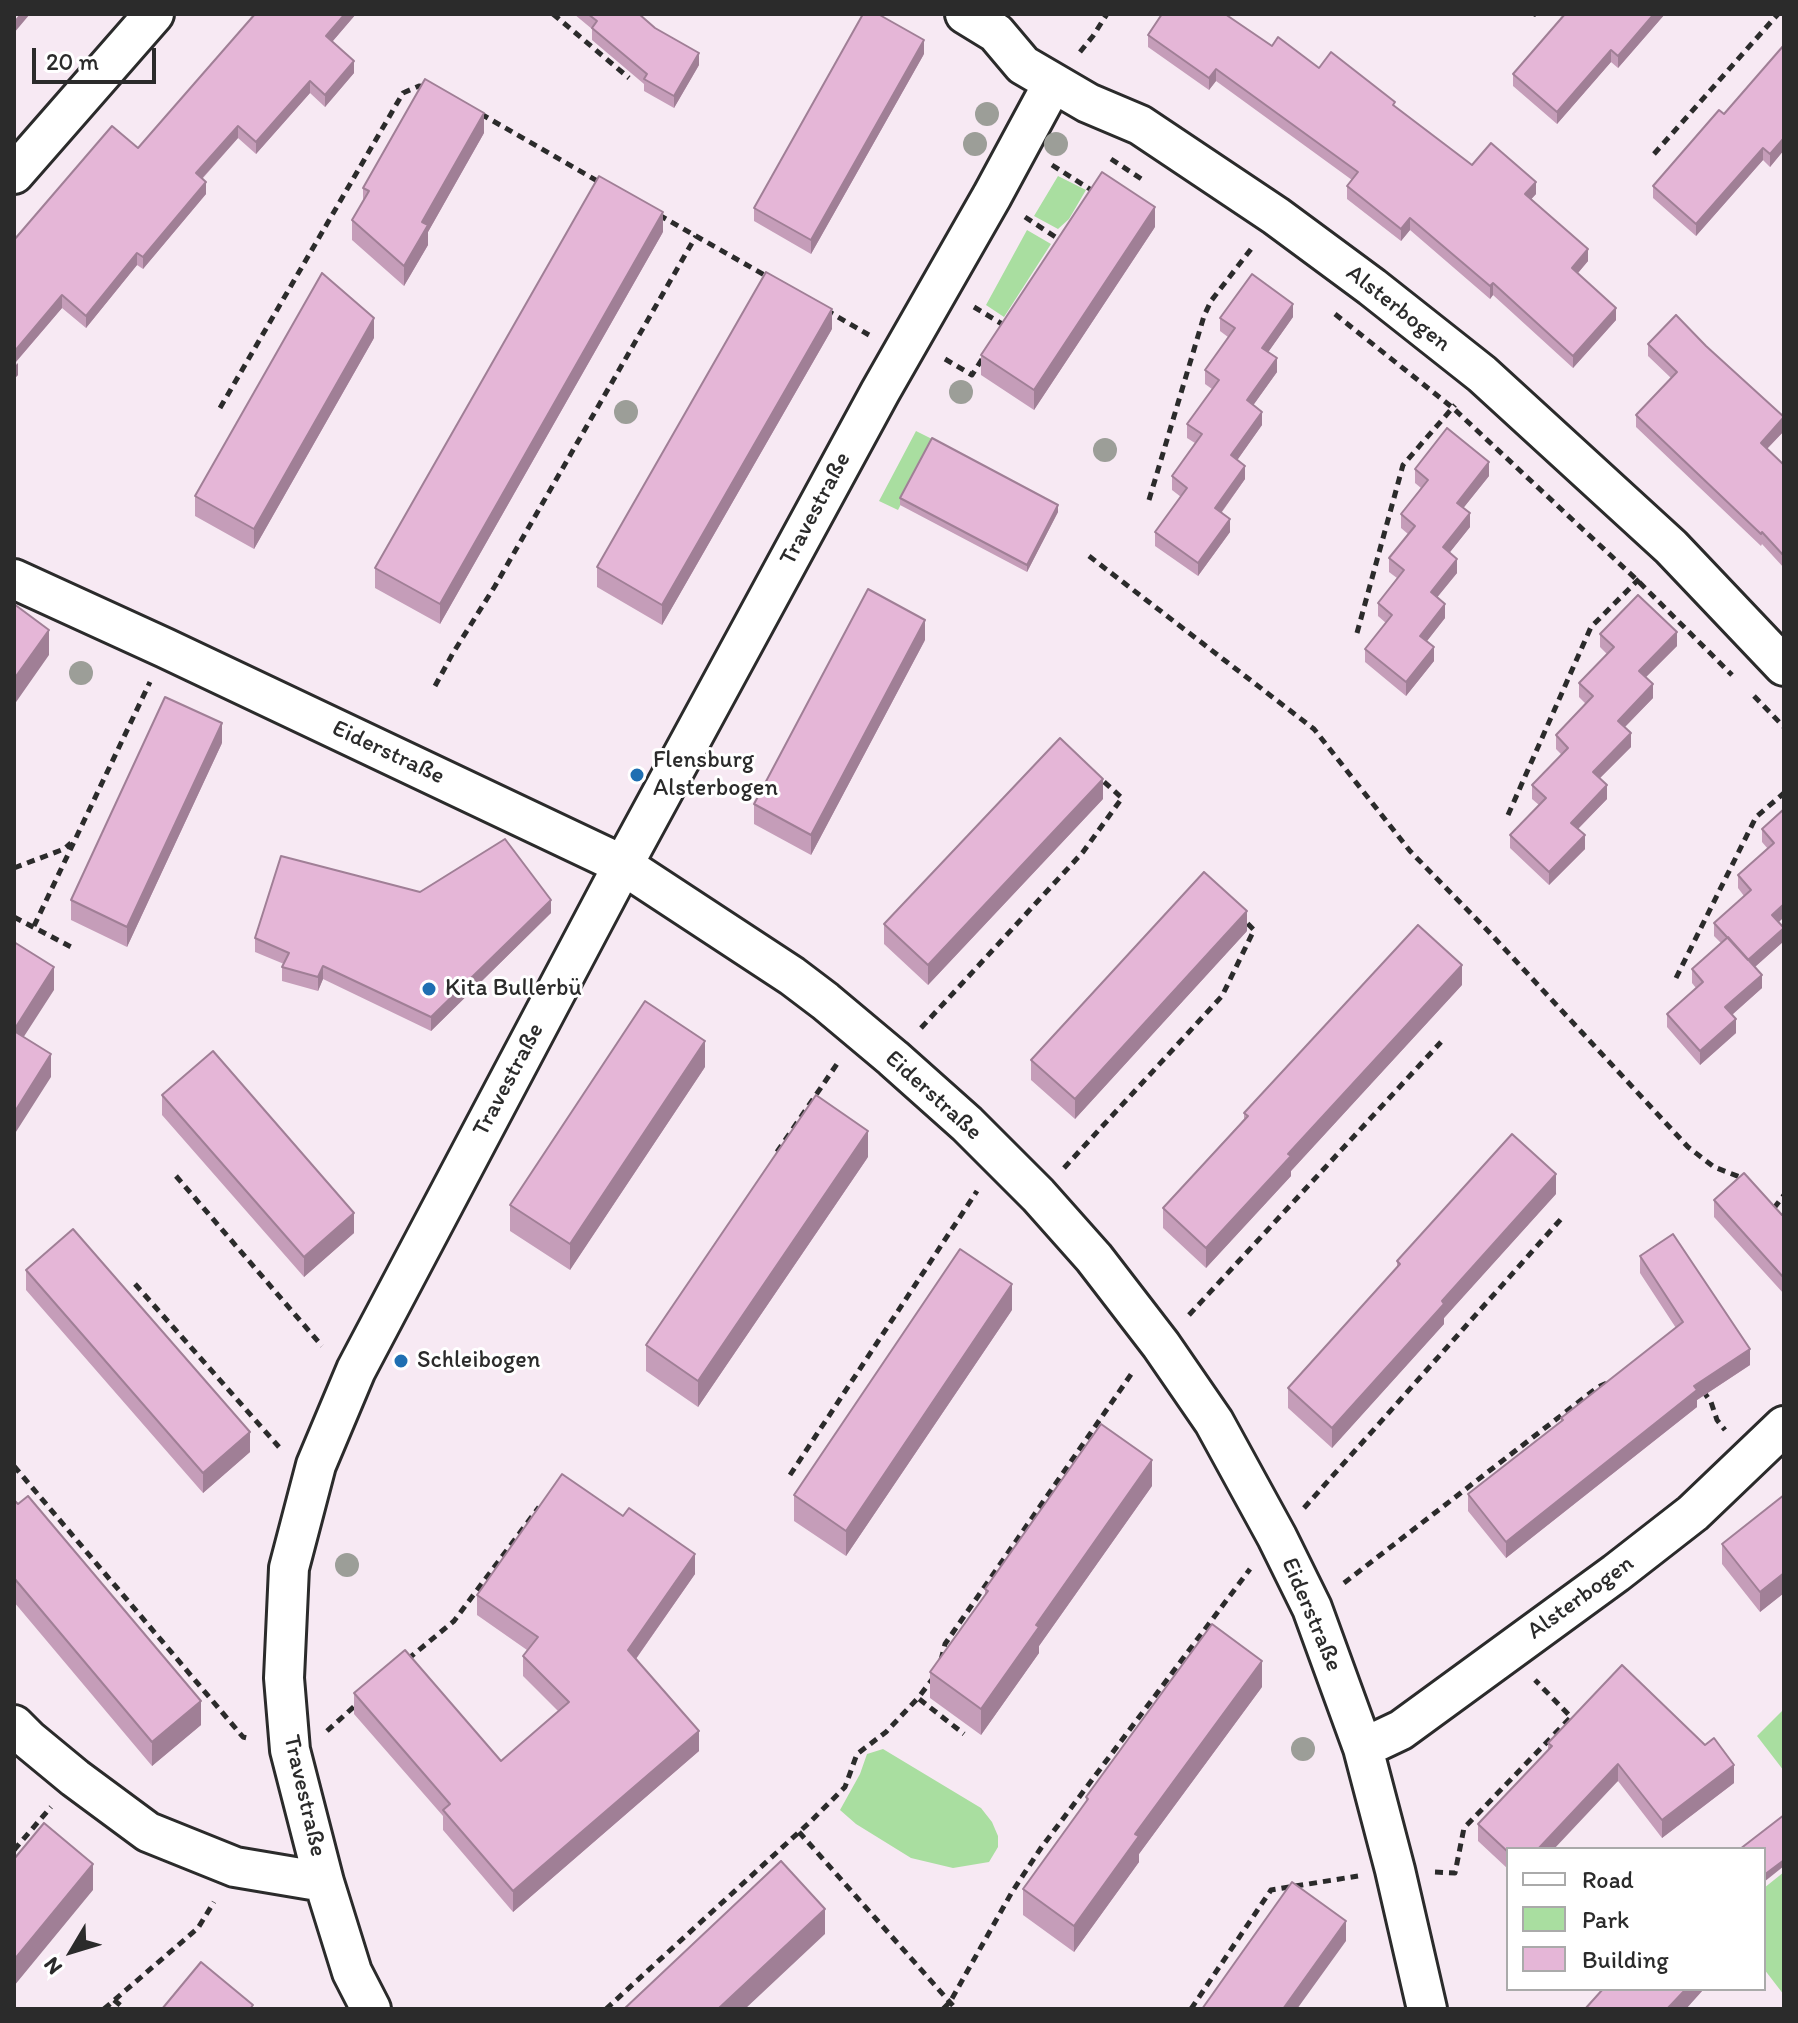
<!DOCTYPE html>
<meta charset="utf-8">
<style>
body{margin:0}
#map{position:relative;width:1798px;height:2023px;overflow:hidden;background:#f7e9f3;font-family:Itim,sans-serif}
canvas{display:block}
.frame{position:absolute;inset:0;border:16px solid #2b2b2b;pointer-events:none}
.legend{position:absolute;left:1506px;top:1847px;width:260px;height:144px;box-sizing:border-box;background:#fff;border:2px solid #aaa;margin:0;padding:10px 14px;list-style:none;font-size:24px;color:#2b2b2b}
.legend li{display:flex;align-items:center;gap:16px;height:40px}
.legend b{width:40px;border:2px solid #aaa}
.north{position:absolute;left:32px;top:1911px;width:80px;height:80px;-webkit-text-stroke:6px #fff;paint-order:stroke;rotate:232deg;font-size:22px;font-weight:700;line-height:32px;text-align:center;color:#2b2b2b}
.north::after{content:'';display:block;margin:auto;width:28px;height:36px;background:#2b2b2b;clip-path:polygon(50% 0,100% 100%,50% 72%,0 100%)}
.scale{position:absolute;left:32px;top:48px;width:124px;height:36px;box-sizing:border-box;border:4px solid #2b2b2b;border-top:0;padding-left:10px;font-size:24px;line-height:28px;white-space:nowrap;color:#2b2b2b;-webkit-text-stroke:6px #fff;paint-order:stroke}
</style>
<div id="map">
<canvas width="1798" height="2023"></canvas>
<div class="frame"></div>
<ul class="legend">
<li><b style="height:10px;background:#fff"></b>Road</li>
<li><b style="height:22px;background:#a9dea0"></b>Park</li>
<li><b style="height:22px;background:#e5b6d7"></b>Building</li>
</ul>
<div class="north">N</div>
<div class="scale">20 m</div>
</div>
<script>
const g = document.querySelector('canvas').getContext('2d');
g.lineJoin = 'round';
function paint(path, color) { g.fillStyle = color; g.fill(path, 'evenodd'); }
const shape = rows => new Path2D(rows.map(r => 'M' + r).join(''));
function stroke(path, color, width, dash) { g.strokeStyle = color; g.lineWidth = width; g.lineCap = dash ? 'butt' : 'round'; g.setLineDash(dash || []); g.stroke(path); }
function drawText(font, color, halo, rows, align = 'center') {
  g.font = font + ' Itim,sans-serif'; g.lineWidth = 6; g.setLineDash([]); g.textBaseline = 'middle'; g.strokeStyle = halo; g.fillStyle = color; for (const [text, x, y, turn = 0] of rows) {
    g.save(); g.translate(x, y); g.rotate((+turn || 0) * Math.PI / 180); g.textAlign = isNaN(turn) ? turn : align; if (halo) g.strokeText(text, 0, 0); g.fillText(text, 0, 0); g.restore();
  }
}
const green = shape([
 [1058,176,1086,190,1069,219,1058,229,1034,216],
 [1027,230,1051,244,1004,317,986,305],
 [916,431,934,440,898,510,879,501],
 [1784,1709,1784,1771,1757,1736],
 [883,1749,981,1808,992,1822,998,1836,998,1847,989,1862,953,1868,911,1858,856,1824,840,1810,860,1774,867,1754],
 [1784,1872,1784,1995,1764,1969,1764,1888]
]);
const path = shape([
 [553,14,629,78],
 [1533,16,1534,14],
 [1080,52,1093,36,1107,14],
 [481,114,601,183],
 [1654,154,1778,14],
 [1111,159,1143,180],
 [1052,165,1093,191],
 [659,215,768,277],
 [1025,217,1063,242],
 [974,307,1007,327],
 [826,310,869,335],
 [1335,314,1453,408,1637,580,1732,675],
 [945,359,972,375,984,356],
 [220,408,403,93,419,86,427,87],
 [1149,500,1204,316,1211,301,1251,249],
 [1089,556,1314,729,1410,851,1489,932,1688,1147,1714,1167,1745,1179],
 [1357,633,1403,465,1455,405],
 [435,686,453,653,495,586,696,236],
 [1754,696,1784,727],
 [1508,815,1591,627,1639,579],
 [14,868,64,849,71,843],
 [14,917,71,947],
 [34,926,150,682],
 [1676,978,1756,817,1784,793],
 [921,1028,1083,852,1122,798,1101,779],
 [777,1152,837,1064],
 [1064,1168,1222,996,1254,930,1244,920],
 [176,1176,322,1346],
 [1774,1208,1784,1195],
 [135,1284,279,1447],
 [1189,1315,1441,1042],
 [1703,1391,1711,1402,1717,1420,1725,1430],
 [14,1466,243,1737,251,1739],
 [790,1475,977,1191],
 [1304,1508,1561,1219],
 [1344,1583,1598,1387,1607,1383],
 [408,1659,454,1621,539,1507],
 [941,1660,945,1644,1132,1373],
 [934,1677,918,1698,964,1734],
 [327,1731,358,1703],
 [799,1832,956,2009],
 [14,1850,51,1807],
 [1435,1872,1455,1873,1464,1828,1571,1717,1535,1680],
 [114,2000,125,2009],
 [104,2009,198,1928,214,1902],
 [606,2009,810,1822,845,1787,857,1754,886,1732,918,1698],
 [943,2009,950,2002,1012,1892,1041,1848,1250,1569],
 [1191,2009,1271,1890,1358,1876]
]);
const street = shape([
 [965,14,996,33,1023,65,1088,103,1140,125,1276,216,1372,287,1482,374,1671,547,1784,666],
 [14,174,154,14],
 [14,579,165,648,623,865,792,976,825,1001,893,1058,967,1124,1038,1195,1094,1258,1161,1345,1214,1422,1277,1537,1312,1608,1363,1748,1395,1870,1427,2009],
 [14,1725,29,1740,75,1778,148,1832,235,1867,324,1882],
 [1363,1748,1401,1730,1616,1573,1693,1513,1784,1426],
 [371,2009,352,1972,324,1882,290,1750,284,1678,289,1568,316,1465,356,1370,623,865,880,392,992,196,1053,83]
]);
const trees = [
 [987,114],
 [975,144],
 [1056,144],
 [961,392],
 [626,412],
 [1105,450],
 [81,673],
 [347,1565],
 [1303,1749]
];
const wall = shape([
 [255,14,356,14,332,42,354,73,325,107,310,93,256,154,238,138,203,178,206,194,143,269,137,265,86,328,62,308,16,362,18,375,14,379,14,240,138,148],
 [574,14,639,14,699,65,674,108,644,91,644,84,592,40,592,29],
 [1665,14,1618,68,1611,62,1557,124,1513,86,1513,74],
 [1148,35,1272,46,1319,68,1395,106,1472,165,1536,194,1531,199,1588,261,1578,273,1616,320,1573,368,1493,295,1490,299,1410,230,1401,241,1347,199,1347,186,1352,180,1216,81,1209,90,1148,47],
 [1784,45,1784,150,1770,167,1763,160,1696,236,1653,198,1653,186,1724,114],
 [924,54,811,254,754,221,754,208],
 [484,133,428,232,428,245,404,286,352,240,352,220,363,201,363,188],
 [1155,227,1034,410,981,375,981,355],
 [663,232,440,624,375,588,375,568],
 [1293,317,1268,352,1277,372,1253,405,1262,425,1237,460,1245,479,1222,512,1230,532,1198,576,1155,546,1155,532,1181,497,1172,490,1172,476,1195,443,1187,438,1187,424,1212,389,1205,384,1205,370,1228,337,1220,331,1220,318],
 [832,329,662,625,597,587,597,567],
 [374,338,254,549,195,516,195,496],
 [1648,344,1706,346,1784,417,1784,431,1767,449,1784,465,1784,568,1762,544,1761,546,1636,427,1636,415,1671,378,1648,356],
 [1415,469,1489,476,1463,508,1470,527,1449,553,1457,573,1437,597,1445,618,1426,642,1434,661,1406,696,1365,662,1365,649,1386,623,1378,616,1378,603,1397,578,1389,572,1389,558,1408,534,1401,528,1401,514,1421,488,1415,483],
 [900,498,1058,512,1027,572,900,505],
 [1600,634,1677,646,1646,677,1653,698,1625,727,1631,747,1600,778,1607,799,1578,829,1585,849,1549,885,1510,848,1510,835,1539,805,1532,799,1532,785,1562,755,1556,749,1556,735,1586,704,1579,697,1579,683,1607,654,1600,647],
 [925,640,811,855,754,824,754,804],
 [222,743,127,947,71,920,71,900],
 [1103,799,928,985,884,944,884,924],
 [1784,809,1784,917,1779,922,1784,941,1755,967,1762,988,1732,1015,1736,1033,1700,1065,1667,1027,1667,1014,1696,988,1692,983,1692,969,1721,943,1714,936,1714,923,1744,896,1738,888,1738,875,1768,849,1762,842,1762,829],
 [420,892,551,913,431,1031,323,979,318,991,282,981,282,967,284,964,255,952,255,938],
 [1247,931,1075,1119,1031,1080,1031,1060],
 [1462,985,1291,1171,1291,1176,1206,1268,1163,1228,1163,1208,1244,1119,1244,1113],
 [705,1067,570,1270,510,1231,510,1205],
 [162,1095,354,1233,304,1277,162,1115],
 [868,1157,698,1407,646,1371,646,1345],
 [1556,1194,1444,1318,1444,1324,1332,1448,1288,1408,1288,1388,1397,1268,1397,1261],
 [1714,1200,1782,1215,1784,1212,1784,1294,1714,1217],
 [1640,1256,1750,1365,1697,1400,1697,1407,1506,1558,1468,1511,1468,1494,1561,1422,1561,1418,1676,1328,1640,1273],
 [26,1270,250,1452,203,1493,26,1290],
 [1012,1310,846,1556,794,1521,794,1495],
 [1152,1486,1039,1646,1039,1653,981,1735,930,1698,930,1672,985,1595,985,1589],
 [1784,1495,1784,1593,1760,1612,1722,1564,1722,1544],
 [14,1500,201,1725,152,1766,14,1602],
 [695,1574,636,1659,699,1751,513,1912,443,1830,443,1816,354,1714,354,1693,501,1761,558,1711,523,1676,523,1656,527,1650,477,1615,477,1595],
 [1262,1687,1139,1854,1139,1862,1074,1952,1023,1915,1023,1889,1086,1802,1086,1797],
 [1548,1743,1734,1783,1662,1838,1618,1781,1508,1849,1508,1869,1478,1841,1478,1824,1548,1750]
]);
const shadedWall = shape([
 [20,14,30,14,14,33,14,21],
 [345,14,356,14,326,49,326,36],
 [1654,14,1665,14,1618,68,1618,56],
 [924,40,924,54,811,254,811,240],
 [1611,50,1611,62,1557,124,1557,112],
 [699,53,699,65,674,108,674,96],
 [354,61,354,73,325,107,325,95],
 [1216,69,1216,81,1209,90,1209,78],
 [310,81,310,93,256,154,256,142],
 [484,113,484,133,428,232,428,245,404,286,404,266,422,222],
 [238,126,238,138,196,185,196,173],
 [1784,138,1784,150,1770,167,1770,154],
 [1763,148,1763,160,1696,236,1696,224],
 [206,182,206,194,143,269,143,257],
 [1536,182,1536,194,1525,206,1525,194],
 [1155,207,1155,227,1034,410,1034,390],
 [663,212,663,232,440,624,440,604],
 [1410,218,1410,230,1401,241,1401,229],
 [1588,249,1588,261,1572,280,1572,268],
 [137,253,137,265,86,328,86,316],
 [1493,283,1493,295,1490,299,1490,286],
 [62,295,62,308,14,364,14,352],
 [1293,304,1293,317,1262,361,1262,348],
 [1616,308,1616,320,1573,368,1573,356],
 [832,309,832,329,662,625,662,605],
 [374,318,374,338,254,549,254,529],
 [1277,358,1277,372,1247,414,1247,400],
 [18,363,18,375,14,379,14,367],
 [1262,412,1262,425,1231,469,1231,455],
 [1784,418,1784,431,1761,455,1761,443],
 [1489,462,1489,476,1457,516,1457,503],
 [1245,466,1245,479,1215,521,1215,508],
 [1058,505,1058,512,1027,572,1027,565],
 [1470,513,1470,527,1443,561,1443,547],
 [1230,519,1230,532,1198,576,1198,563],
 [1457,559,1457,573,1431,605,1431,592],
 [1445,604,1445,618,1420,650,1420,636],
 [925,620,925,640,811,855,811,835],
 [49,630,49,655,14,705,14,679],
 [1677,632,1677,646,1639,684,1639,671],
 [1434,647,1434,661,1406,696,1406,682],
 [1653,684,1653,698,1618,734,1618,721],
 [222,723,222,743,127,947,127,927],
 [1631,733,1631,747,1593,785,1593,772],
 [1103,779,1103,799,928,985,928,965],
 [1607,785,1607,799,1571,836,1571,823],
 [1585,835,1585,849,1549,885,1549,872],
 [551,900,551,913,431,1031,431,1017],
 [1784,904,1784,917,1772,928,1772,915],
 [1247,911,1247,931,1075,1119,1075,1099],
 [1784,928,1784,941,1748,973,1748,960],
 [1462,965,1462,985,1291,1171,1291,1176,1206,1268,1206,1248,1288,1154],
 [323,966,323,979,318,991,318,977],
 [54,967,54,990,14,1052,14,1030],
 [1762,975,1762,988,1725,1021,1725,1007],
 [1736,1019,1736,1033,1700,1065,1700,1051],
 [705,1041,705,1067,570,1270,570,1244],
 [51,1054,51,1077,14,1135,14,1113],
 [868,1131,868,1157,698,1407,698,1381],
 [1556,1174,1556,1194,1444,1318,1444,1324,1332,1448,1332,1428,1442,1301],
 [354,1213,354,1233,304,1277,304,1257],
 [1012,1284,1012,1310,846,1556,846,1531],
 [1750,1349,1750,1365,1697,1400,1697,1407,1506,1558,1506,1542,1694,1386],
 [250,1432,250,1452,203,1493,203,1473],
 [1152,1460,1152,1486,1039,1646,1039,1653,981,1735,981,1709,1036,1625],
 [695,1554,695,1574,628,1670,628,1650],
 [1784,1573,1784,1593,1760,1612,1760,1592],
 [1262,1661,1262,1687,1139,1854,1139,1862,1074,1952,1074,1926,1135,1834],
 [201,1701,201,1725,152,1766,152,1742],
 [699,1731,699,1751,513,1912,513,1891],
 [1618,1764,1618,1781,1554,1849,1538,1849],
 [1734,1765,1734,1783,1662,1838,1662,1820],
 [1784,1860,1784,1866,1764,1882,1764,1875],
 [93,1864,93,1890,14,1986,14,1960],
 [825,1909,825,1934,745,2009,718,2009],
 [1346,1921,1346,1941,1297,2009,1283,2009],
 [1686,1989,1704,1989,1686,2009,1667,2009]
]);
const building = shape([
 [255,14,345,14,326,36,354,61,325,95,310,81,256,142,238,126,196,173,206,182,143,257,137,253,86,316,62,295,14,352,14,240,112,126,138,148,255,14],
 [588,14,639,14,655,28,699,53,674,96,644,79,647,74,592,28,597,21,588,14],
 [863,14,878,14,924,40,811,240,754,208,863,14],
 [1162,14,1225,14,1272,46,1278,37,1319,68,1331,52,1395,102,1393,105,1472,165,1491,143,1536,182,1525,194,1588,249,1572,268,1616,308,1573,356,1493,283,1490,286,1410,218,1401,229,1347,186,1358,172,1216,69,1209,78,1148,35,1162,14],
 [1565,14,1654,14,1618,56,1611,50,1557,112,1513,74,1565,14],
 [1784,45,1784,138,1770,154,1763,148,1696,224,1653,186,1719,110,1724,114,1784,45],
 [425,79,484,113,422,222,428,225,404,266,352,220,369,191,363,188,425,79],
 [1102,172,1155,207,1034,390,981,355,1102,172],
 [599,176,663,212,440,604,375,568,599,176],
 [766,272,832,309,662,605,597,567,766,272],
 [322,273,374,318,254,529,195,496,322,273],
 [1252,274,1293,304,1262,348,1277,358,1247,400,1262,412,1231,455,1245,466,1215,508,1230,519,1198,563,1155,532,1187,488,1172,476,1202,434,1187,424,1219,380,1205,370,1235,328,1220,318,1252,274],
 [1676,315,1706,346,1784,417,1761,443,1784,465,1784,556,1762,532,1761,534,1636,415,1677,372,1648,344,1676,315],
 [1447,428,1489,462,1457,503,1470,513,1443,547,1457,559,1431,592,1445,604,1420,636,1434,647,1406,682,1365,649,1392,615,1378,603,1404,570,1389,558,1415,526,1401,514,1428,480,1415,469,1447,428],
 [932,438,1058,505,1027,565,900,498,932,438],
 [868,589,925,620,811,835,754,804,868,589],
 [1638,595,1677,632,1639,671,1653,684,1618,721,1631,733,1593,772,1607,785,1571,823,1585,835,1549,872,1510,835,1546,798,1532,785,1568,748,1556,735,1593,696,1579,683,1614,647,1600,634,1638,595],
 [14,604,49,630,14,679,14,604],
 [165,697,222,723,127,927,71,900,165,697],
 [1060,738,1103,779,928,965,884,924,1060,738],
 [1784,809,1784,904,1772,915,1784,928,1748,960,1714,923,1751,890,1738,875,1774,843,1762,829,1784,809],
 [505,839,551,900,431,1017,323,966,318,977,282,967,289,953,255,938,281,856,420,892,505,839],
 [1204,872,1247,911,1075,1099,1031,1060,1204,872],
 [1418,925,1462,965,1288,1154,1291,1156,1206,1248,1163,1208,1248,1116,1244,1113,1418,925],
 [1728,937,1762,975,1725,1007,1736,1019,1700,1051,1667,1014,1703,982,1692,969,1728,937],
 [14,942,54,967,14,1030,14,942],
 [645,1001,705,1041,570,1244,510,1205,645,1001],
 [14,1031,51,1054,14,1113,14,1031],
 [213,1051,354,1213,304,1257,162,1095,213,1051],
 [816,1095,868,1131,698,1381,646,1345,816,1095],
 [1512,1134,1556,1174,1442,1301,1444,1304,1332,1428,1288,1388,1400,1264,1397,1261,1512,1134],
 [1744,1173,1782,1215,1784,1212,1784,1278,1714,1200,1744,1173],
 [73,1229,250,1432,203,1473,26,1270,73,1229],
 [1673,1234,1750,1349,1694,1386,1697,1390,1506,1542,1468,1494,1563,1420,1561,1418,1683,1322,1640,1256,1673,1234],
 [960,1249,1012,1284,846,1531,794,1495,960,1249],
 [1101,1424,1152,1460,1036,1625,1039,1627,981,1709,930,1672,988,1591,985,1589,1101,1424],
 [562,1474,623,1516,629,1508,695,1554,628,1650,699,1731,513,1891,443,1810,450,1804,354,1693,405,1650,501,1761,569,1702,523,1656,538,1637,477,1595,562,1474],
 [1784,1495,1784,1573,1760,1592,1722,1544,1784,1495],
 [28,1496,201,1701,152,1742,14,1578,14,1500,18,1504,28,1496],
 [1212,1624,1262,1661,1135,1834,1139,1836,1074,1926,1023,1889,1088,1799,1086,1797,1212,1624],
 [1622,1665,1705,1745,1714,1738,1734,1765,1662,1820,1618,1764,1538,1849,1508,1849,1508,1852,1478,1824,1552,1746,1548,1743,1622,1665],
 [1784,1815,1784,1860,1764,1875,1764,1849,1740,1849,1784,1815],
 [44,1823,93,1864,14,1960,14,1859,44,1823],
 [781,1861,825,1909,718,2009,624,2009,781,1861],
 [1292,1882,1346,1921,1283,2009,1202,2009,1292,1882],
 [201,1962,253,2005,250,2009,162,2009,201,1962],
 [1603,1989,1686,1989,1667,2009,1585,2009,1603,1989]
]);
const markers = [
 [637,775,8,"#1f6fb2"],
 [429,989,8,"#1f6fb2"],
 [401,1361,8,"#1f6fb2"]
];
const streetNames = [
 ["Alsterbogen",1398,309,38],
 ["Travestraße",816,509,-62],
 ["Eiderstraße",388,753,25],
 ["Travestraße",509,1080,-62],
 ["Eiderstraße",933,1096,42],
 ["Alsterbogen",1581,1598,-36],
 ["Eiderstraße",1311,1615,67],
 ["Travestraße",304,1796,77]
];
const poiNames = [
 ["Flensburg",653,761],
 ["Alsterbogen",653,789],
 ["Kita Bullerbü",445,989],
 ["Schleibogen",417,1361]
];
paint(green, '#a9dea0');
stroke(street, '#2b2b2b', 44);
stroke(path, '#2b2b2b', 5, [8, 6]);
stroke(street, '#fff', 38);
g.fillStyle = '#9c9e98';
for (const [x, y] of trees) { g.beginPath(); g.arc(x, y, 12, 0, 2 * Math.PI); g.fill(); }
paint(wall, '#c59db9');
paint(shadedWall, '#a07f96');
paint(building, '#e5b6d7');
stroke(building, '#a07f96', 2);
for (const [x, y, r, color] of markers) { const dot = new Path2D(); dot.arc(x, y, r, 0, 2 * Math.PI); g.fillStyle = color; g.fill(dot); stroke(dot, '#fff', 3); }
drawText('24px', '#2b2b2b', '#fff', streetNames);
drawText('24px', '#2b2b2b', '#fff', poiNames, 'left');
</script>
